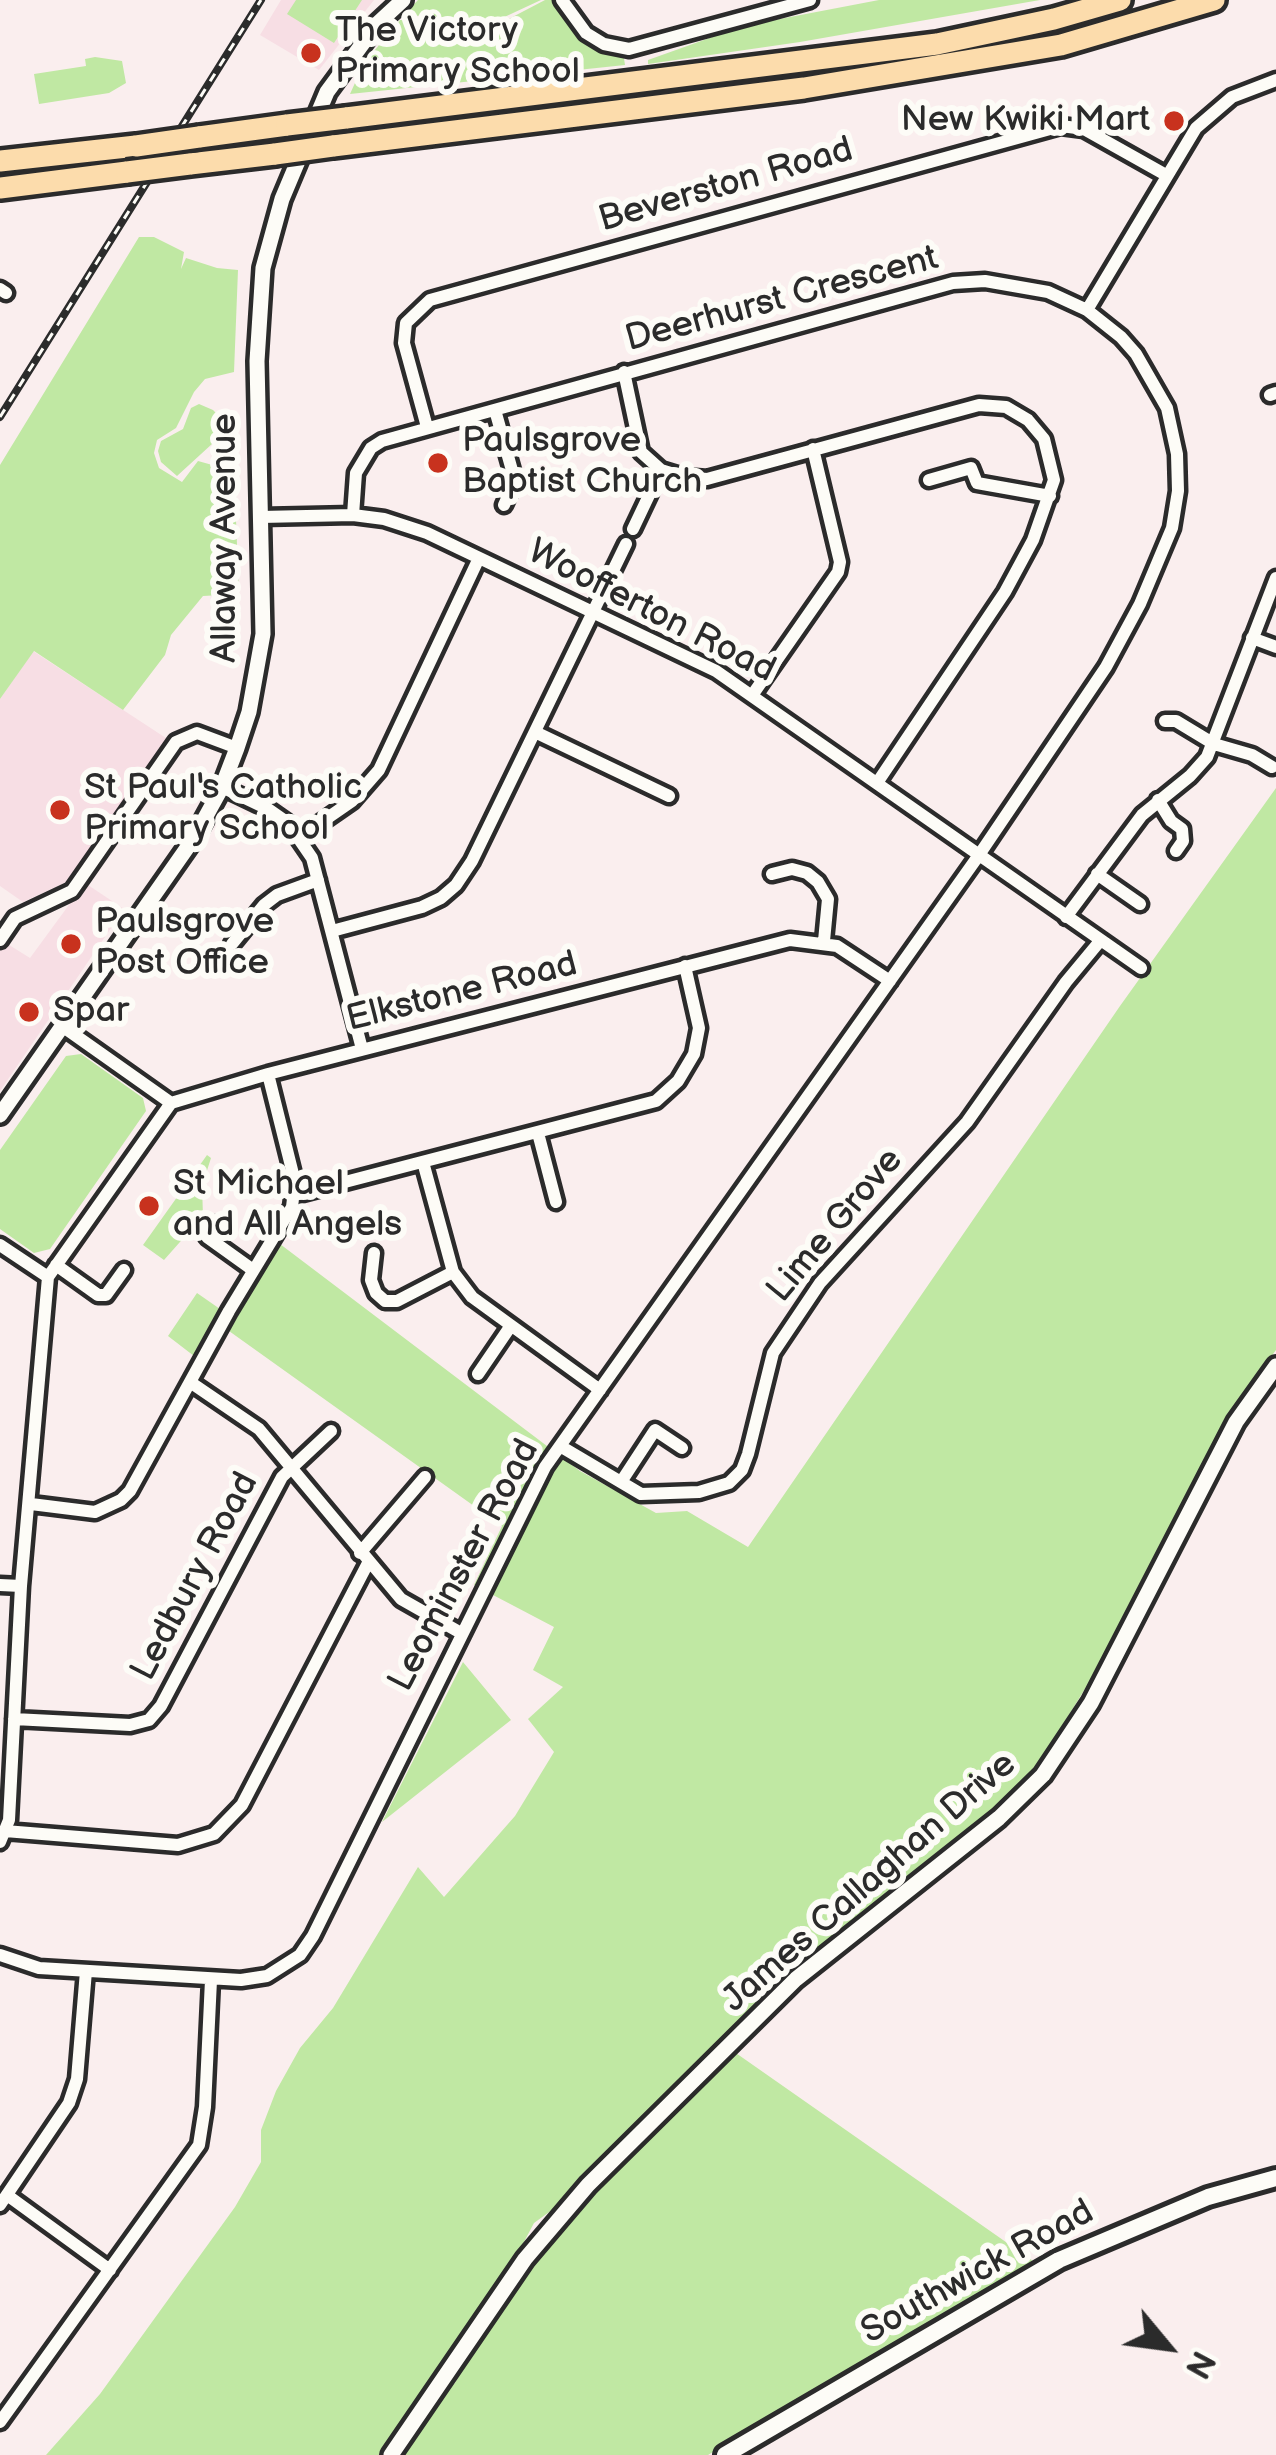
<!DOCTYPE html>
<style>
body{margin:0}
#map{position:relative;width:1276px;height:2455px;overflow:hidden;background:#faeeee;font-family:"Balsamiq Sans",sans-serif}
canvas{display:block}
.north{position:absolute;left:1108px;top:2287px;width:120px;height:120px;-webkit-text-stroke:9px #fdfcf7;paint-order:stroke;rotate:119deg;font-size:33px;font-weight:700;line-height:48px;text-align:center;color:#2b2b2b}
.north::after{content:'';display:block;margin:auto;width:42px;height:54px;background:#2b2b2b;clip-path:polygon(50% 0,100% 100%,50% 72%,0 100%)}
</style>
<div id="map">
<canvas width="1276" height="2455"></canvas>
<div class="north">N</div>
</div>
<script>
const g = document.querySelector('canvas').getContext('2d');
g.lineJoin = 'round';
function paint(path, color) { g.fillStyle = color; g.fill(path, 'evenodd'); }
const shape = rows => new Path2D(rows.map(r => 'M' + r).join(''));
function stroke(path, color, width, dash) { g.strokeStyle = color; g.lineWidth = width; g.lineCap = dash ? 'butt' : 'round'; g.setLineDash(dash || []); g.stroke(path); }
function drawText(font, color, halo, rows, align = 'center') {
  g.font = font + ' "Balsamiq Sans",sans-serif'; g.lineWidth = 12; g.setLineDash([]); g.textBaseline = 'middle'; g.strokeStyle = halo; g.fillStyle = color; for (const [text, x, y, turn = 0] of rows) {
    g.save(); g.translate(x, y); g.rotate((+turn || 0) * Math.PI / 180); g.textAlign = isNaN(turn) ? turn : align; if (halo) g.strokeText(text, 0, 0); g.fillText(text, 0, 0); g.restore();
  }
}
const built = shape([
 [281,0,374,0,319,70,260,35],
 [33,651,169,740,73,879,23,902,0,886,0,699],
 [85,883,124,909,0,1091,0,950,6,943,30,958]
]);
const green = shape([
 [296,0,362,0,334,43,287,14],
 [418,0,541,0,498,20,404,15],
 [545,0,555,0,580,33,623,52,625,65,350,94,364,63,400,20,501,23],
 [879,0,1040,0,800,42,648,64,648,60,743,26],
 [95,57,122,61,126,83,109,93,39,104,34,74,86,66,85,59],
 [139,237,154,237,184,252,181,269,186,258,217,268,238,270,234,372,205,379,194,392,176,428,157,440,154,453,159,468,182,482,198,461,234,471,239,594,203,596,171,635,165,655,123,710,34,651,0,699,0,465],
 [199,404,213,410,224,421,224,433,177,476,161,462,158,451,161,441,183,429,191,408],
 [1276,788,1276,1350,1241,1397,1091,1679,1045,1754,1026,1778,989,1813,847,1925,727,2034,552,2210,534,2223,517,2255,379,2455,46,2455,100,2394,235,2207,261,2162,261,2130,276,2091,300,2048,333,2008,418,1867,444,1897,515,1816,554,1752,528,1719,563,1687,533,1670,554,1627,474,1585,502,1526,229,1331,280,1244,580,1471,656,1513,687,1511,748,1547,1120,1006],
 [81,1054,143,1098,146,1111,50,1249,34,1253,0,1229,0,1150,66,1056],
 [207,1155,211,1158,202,1186,203,1216,164,1260,143,1245],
 [197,1293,220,1309,194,1356,168,1336],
 [463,1662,511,1720,382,1822],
 [733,2051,1033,2261,708,2455,400,2455,441,2394,455,2383,472,2349,515,2289,587,2195]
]);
const minor = shape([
 [562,0,586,33,604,44,629,49,810,0],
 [0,289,6,293],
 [1087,310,1196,128,1232,97,1276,80],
 [624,372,641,452,661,470,684,477,707,479,979,405,1006,407,1028,420,1044,439,1054,480,1033,540,1005,592,877,783],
 [1270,395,1276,393],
 [495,410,515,481,504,505],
 [427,427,404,343,406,323,430,300,1061,126,1084,129,1166,175],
 [929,480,971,468,977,483,1050,496],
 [261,517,353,515,384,519,427,533,716,671,1141,968],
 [633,529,661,470],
 [1252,638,1276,647],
 [753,694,838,572,840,562,813,449],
 [1165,721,1176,721,1214,744,1252,755,1272,767],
 [535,732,669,796],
 [222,787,268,809,288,823,312,858,362,1049],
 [1158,800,1171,821,1182,829,1183,841,1176,851],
 [300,837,352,801,379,770,479,558],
 [772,874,792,869,807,873,818,882,828,899,824,941],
 [1097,874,1140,904],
 [1066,917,1142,815,1190,776,1207,757,1276,578],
 [332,931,422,907,441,898,456,885,472,861,626,544],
 [0,940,15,918,72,891,176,742,197,733,237,748],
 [232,944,264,905,277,895,318,880],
 [62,1026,171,1103],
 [538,1133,556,1202],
 [423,1162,453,1272,472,1297,600,1390],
 [295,1195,656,1101,678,1081,694,1054,699,1028,685,966],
 [217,1224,207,1237,253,1270],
 [0,1245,48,1277],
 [374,1253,371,1280,376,1293,385,1301,397,1301,453,1272],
 [56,1265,98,1295,106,1295,124,1270],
 [478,1374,510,1327],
 [190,1382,259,1429,401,1599,461,1633],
 [560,1446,641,1494,699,1492,729,1483,742,1470,748,1454,773,1353,820,1283,967,1122,1066,982,1100,941],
 [621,1482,655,1430,682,1448],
 [31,1504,95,1512,121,1500,130,1491,229,1311,292,1207,295,1182,268,1074],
 [360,1553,425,1477],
 [0,1585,21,1586],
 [14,1719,130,1725,149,1720,161,1706,282,1477,331,1431],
 [5,1831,178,1845,214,1834,242,1805,368,1563],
 [0,1842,9,1820,21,1586,48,1277,171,1103,268,1074,790,940,837,946,890,981],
 [0,1955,39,1968,241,1980,267,1976,300,1955,313,1936,545,1467,979,855,1106,667,1140,604,1172,528,1178,491,1177,454,1167,408,1136,354,1121,337,1087,310,1048,292,985,281,953,283,382,441,371,448,356,473,353,515],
 [7,2195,110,2270],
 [0,2205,69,2103,77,2079,86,1971],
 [0,2422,199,2145,205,2107,211,1980]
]);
const tertiary = shape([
 [0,1115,194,838,222,787,237,748,249,712,263,634,257,361,263,268,282,199,327,92,377,24,403,0],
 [391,2455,525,2259,588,2185,796,1979,999,1818,1043,1775,1091,1703,1236,1422,1276,1366]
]);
const secondary = shape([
 [725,2455,1059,2260,1208,2197,1276,2178]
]);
const motorway = shape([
 [346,118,937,44,1054,19,1120,0],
 [199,137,287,125],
 [333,146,804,88,1061,45,1214,0],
 [0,161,136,146],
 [190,164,275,154],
 [0,188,127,172]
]);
const rail = shape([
 [0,417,261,0]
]);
const motorwayBridge = shape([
 [287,125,346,118],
 [136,146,199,137],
 [275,154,333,146],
 [127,172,190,164]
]);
const markers = [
 [311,53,12,"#c8321e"],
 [1174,121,12,"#c8321e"],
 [438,463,12,"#c8321e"],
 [60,810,12,"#c8321e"],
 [71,944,12,"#c8321e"],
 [29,1012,12,"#c8321e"],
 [149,1206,12,"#c8321e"]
];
const poiNames = [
 ["The Victory",335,32],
 ["Primary School",335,73],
 ["New Kwiki Mart",1150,121,"right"],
 ["Paulsgrove",462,442],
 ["Baptist Church",462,483],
 ["St Paul's Catholic",84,789],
 ["Primary School",84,830],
 ["Paulsgrove",95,923],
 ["Post Office",95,964],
 ["Spar",53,1012],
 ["St Michael",173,1185],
 ["and All Angels",173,1226]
];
const streetNames = [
 ["Beverston Road",726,186,-16],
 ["Deerhurst Crescent",782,300,-15],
 ["Allaway Avenue",226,538,-90],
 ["Woofferton Road",651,612,27],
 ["Elkstone Road",462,993,-14],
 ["Lime Grove",836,1226,-50],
 ["Leominster Road",465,1566,-62],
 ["Ledbury Road",196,1577,-62],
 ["James Callaghan Drive",870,1883,-41],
 ["Southwick Road",978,2273,-29]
];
paint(built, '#f7dee4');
paint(green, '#c0e8a3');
stroke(minor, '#2b2b2b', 21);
stroke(tertiary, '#2b2b2b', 24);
stroke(secondary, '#2b2b2b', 26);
stroke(motorway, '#2b2b2b', 30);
stroke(minor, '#fdfcf7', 12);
stroke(tertiary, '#fdfcf7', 15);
stroke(secondary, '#fdfcf7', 16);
stroke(motorway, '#fcdcac', 21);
stroke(rail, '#2b2b2b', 8);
stroke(rail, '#fdfcf7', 3, [9]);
stroke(motorwayBridge, '#2b2b2b', 30, []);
stroke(motorwayBridge, '#fcdcac', 21);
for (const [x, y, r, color] of markers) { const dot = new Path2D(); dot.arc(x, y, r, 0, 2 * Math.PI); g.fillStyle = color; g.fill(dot); stroke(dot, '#fdfcf7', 4.5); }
drawText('36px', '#2b2b2b', '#fdfcf7', poiNames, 'left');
drawText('36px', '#2b2b2b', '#fdfcf7', streetNames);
</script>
